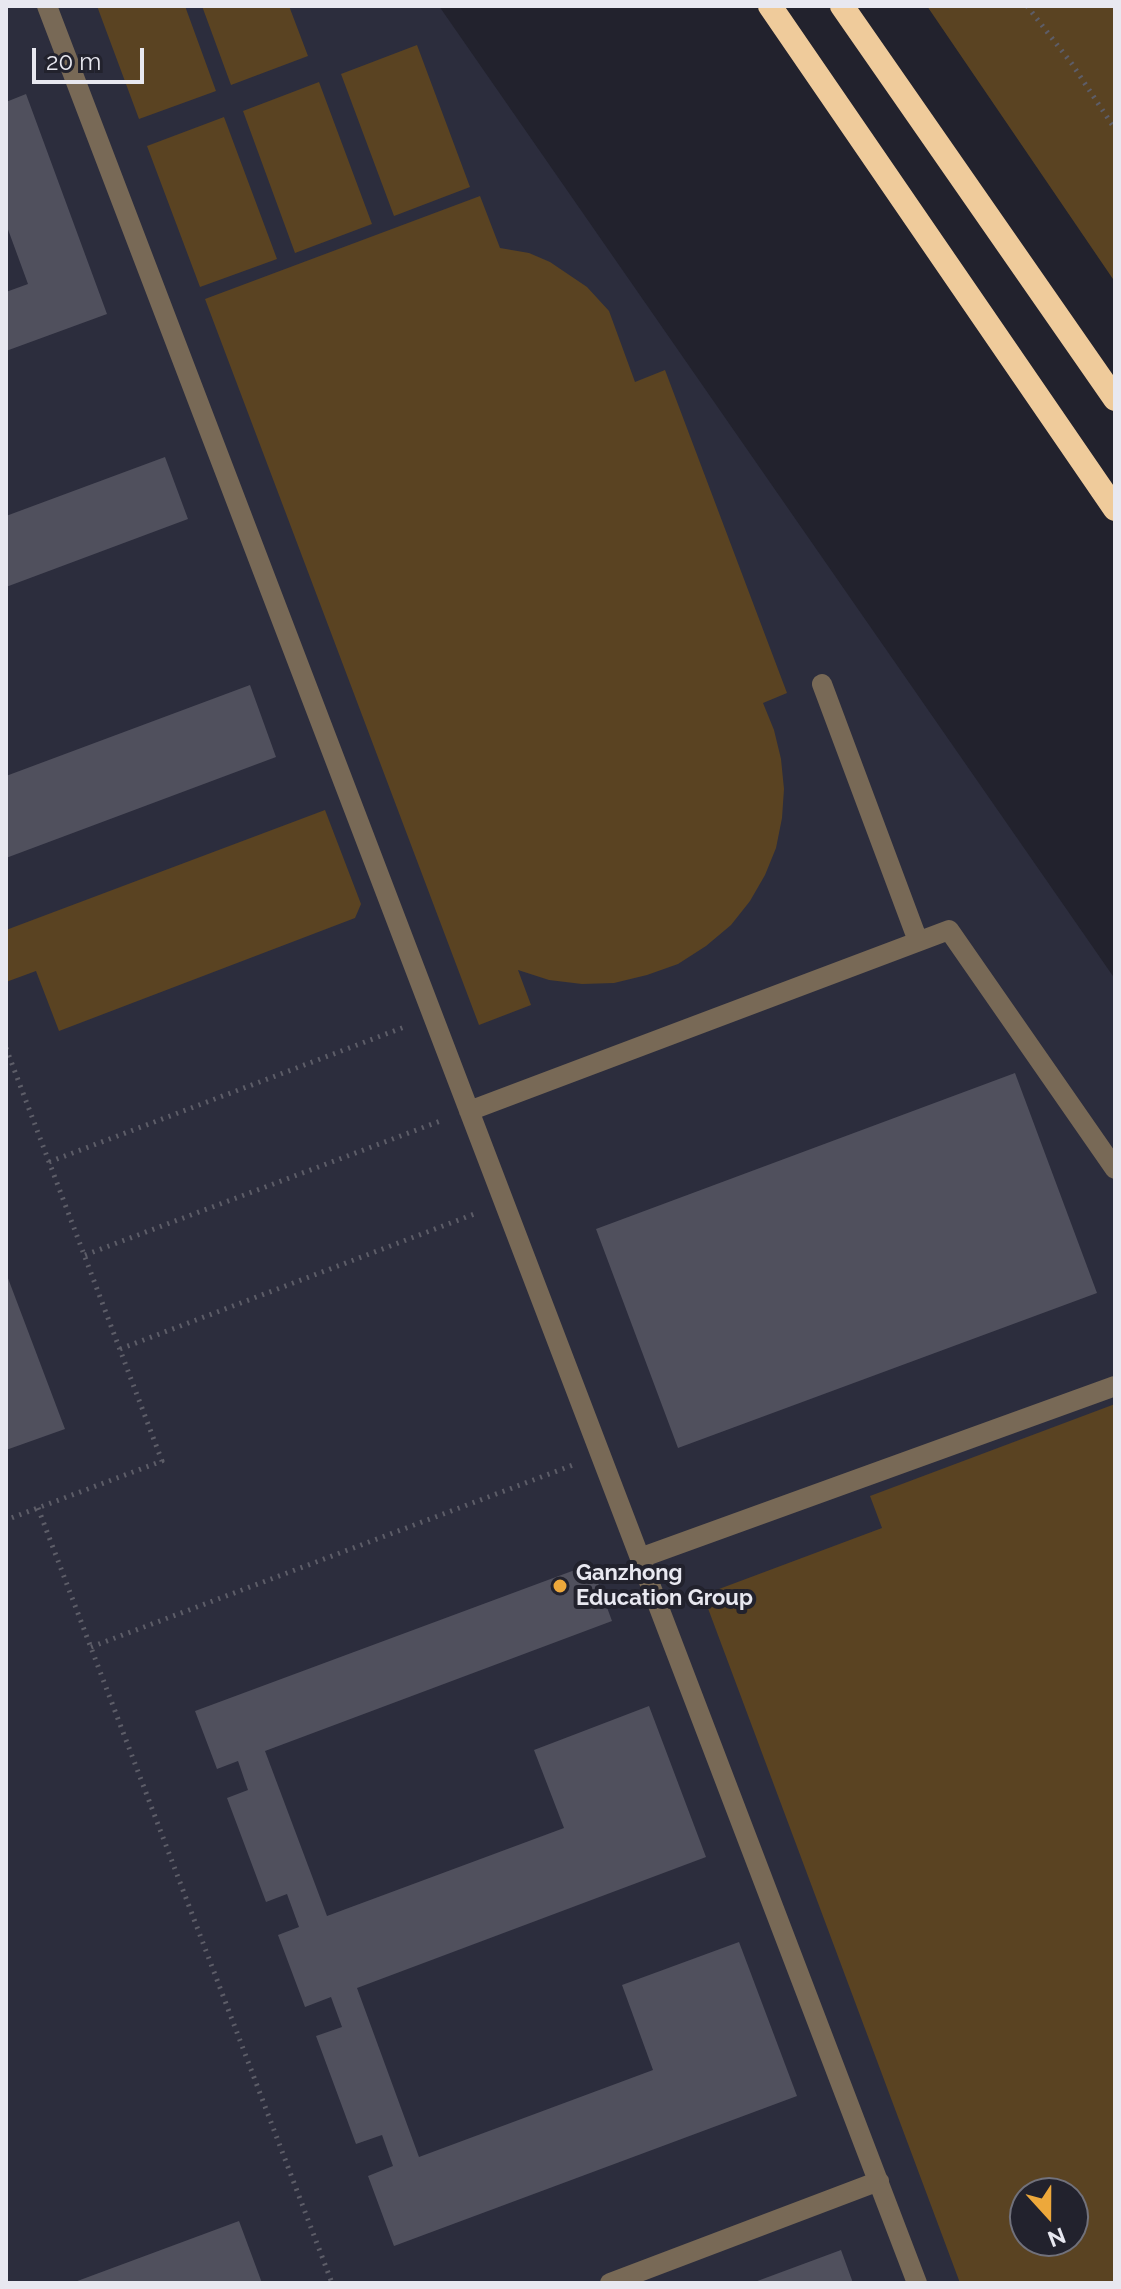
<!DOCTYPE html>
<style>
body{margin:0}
#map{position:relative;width:1121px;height:2289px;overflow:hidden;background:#22222d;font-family:Raleway,sans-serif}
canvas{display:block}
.frame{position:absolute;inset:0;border:8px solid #e8e8f0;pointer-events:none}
.north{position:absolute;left:1009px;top:2177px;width:80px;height:80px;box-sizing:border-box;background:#22222d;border:2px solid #71717b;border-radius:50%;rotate:159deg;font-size:22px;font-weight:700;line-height:32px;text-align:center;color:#e8e8f0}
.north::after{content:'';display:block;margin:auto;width:28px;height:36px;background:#eda83b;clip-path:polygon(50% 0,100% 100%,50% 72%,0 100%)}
.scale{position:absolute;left:32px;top:48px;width:112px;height:36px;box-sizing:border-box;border:4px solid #e8e8f0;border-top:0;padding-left:10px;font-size:24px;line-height:28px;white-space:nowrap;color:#e8e8f0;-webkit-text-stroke:6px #22222d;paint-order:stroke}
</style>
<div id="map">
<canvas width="1121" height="2289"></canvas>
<div class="frame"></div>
<div class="north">N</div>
<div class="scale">20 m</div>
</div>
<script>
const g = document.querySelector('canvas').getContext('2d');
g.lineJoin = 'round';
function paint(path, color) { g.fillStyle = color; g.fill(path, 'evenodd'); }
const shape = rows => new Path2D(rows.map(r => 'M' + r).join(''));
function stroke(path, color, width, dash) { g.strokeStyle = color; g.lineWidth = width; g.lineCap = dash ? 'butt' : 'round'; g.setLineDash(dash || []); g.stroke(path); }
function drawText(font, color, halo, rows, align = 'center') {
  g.font = font + ' Raleway,sans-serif'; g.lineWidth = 8; g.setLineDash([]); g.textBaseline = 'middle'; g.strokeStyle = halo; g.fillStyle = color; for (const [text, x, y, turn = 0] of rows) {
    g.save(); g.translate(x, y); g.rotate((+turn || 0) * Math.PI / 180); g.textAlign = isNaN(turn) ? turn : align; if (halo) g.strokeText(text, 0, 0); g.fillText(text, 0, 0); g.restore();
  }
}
const built = shape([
 [6,6,439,6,1115,979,1115,2283,6,2283],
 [1025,2193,1073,2193,1073,2241,1025,2241]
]);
const green = shape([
 [97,6,185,6,216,91,139,119],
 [202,6,289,6,308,56,231,85],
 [927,6,1115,6,1115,282],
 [417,45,470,187,394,216,341,74],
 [319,82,372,224,295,253,243,111],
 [224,117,277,259,200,287,147,146],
 [480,196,500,248,529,253,550,262,587,287,609,311,635,382,665,370,787,693,763,703,774,730,781,759,784,789,782,818,776,848,765,875,750,901,731,925,706,946,678,964,647,975,614,983,582,984,549,980,518,970,531,1005,479,1025,205,299],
 [325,810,361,904,355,918,59,1031,36,971,6,982,6,930],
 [1115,1404,1115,2283,960,2283,703,1595,882,1528,870,1496],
 [1073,2193,1073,2241,1025,2241,1025,2193]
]);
const building = shape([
 [26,94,107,314,6,351,6,292,28,284,6,224,6,102],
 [165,457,188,519,6,587,6,516],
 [250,685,276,757,6,858,6,776],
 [1015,1073,1097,1293,678,1448,596,1229],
 [6,1273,65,1429,6,1450],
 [591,1564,612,1621,265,1751,327,1916,564,1828,534,1750,649,1706,706,1857,357,1988,419,2157,653,2070,622,1985,739,1942,797,2096,394,2246,368,2176,393,2166,382,2135,356,2144,316,2036,342,2027,331,1997,305,2007,278,1935,299,1927,287,1894,266,1902,227,1798,248,1790,238,1761,217,1769,195,1711],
 [239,2221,262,2283,72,2283],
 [841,2250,853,2283,752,2283]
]);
const path = shape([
 [1027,6,1072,64,1115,129],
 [6,1048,162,1461,6,1520],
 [49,1162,407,1026],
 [85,1255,443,1120],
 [120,1349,477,1213],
 [38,1508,332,2283],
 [91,1647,573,1465]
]);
const minor = shape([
 [47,6,917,2283],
 [822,684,918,941],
 [469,1111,949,930,1115,1169],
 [640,1558,1115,1386],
 [610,2283,879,2181]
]);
const highway = shape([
 [770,6,1115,509],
 [842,6,1115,399]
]);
const markers = [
 [560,1586,8,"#eda83b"]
];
const poiNames = [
 ["Ganzhong",576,1573],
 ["Education Group",576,1598]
];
paint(built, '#2c2d3d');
paint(green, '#5a4322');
paint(building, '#50505d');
stroke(path, '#5d5d68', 5, [2, 6]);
stroke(minor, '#786956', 20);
stroke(highway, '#efcb9b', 24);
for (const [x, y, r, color] of markers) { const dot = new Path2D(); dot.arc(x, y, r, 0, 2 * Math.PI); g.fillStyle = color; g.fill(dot); stroke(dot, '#22222d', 3); }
drawText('bold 22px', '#e8e8f0', '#22222d', poiNames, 'left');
</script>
